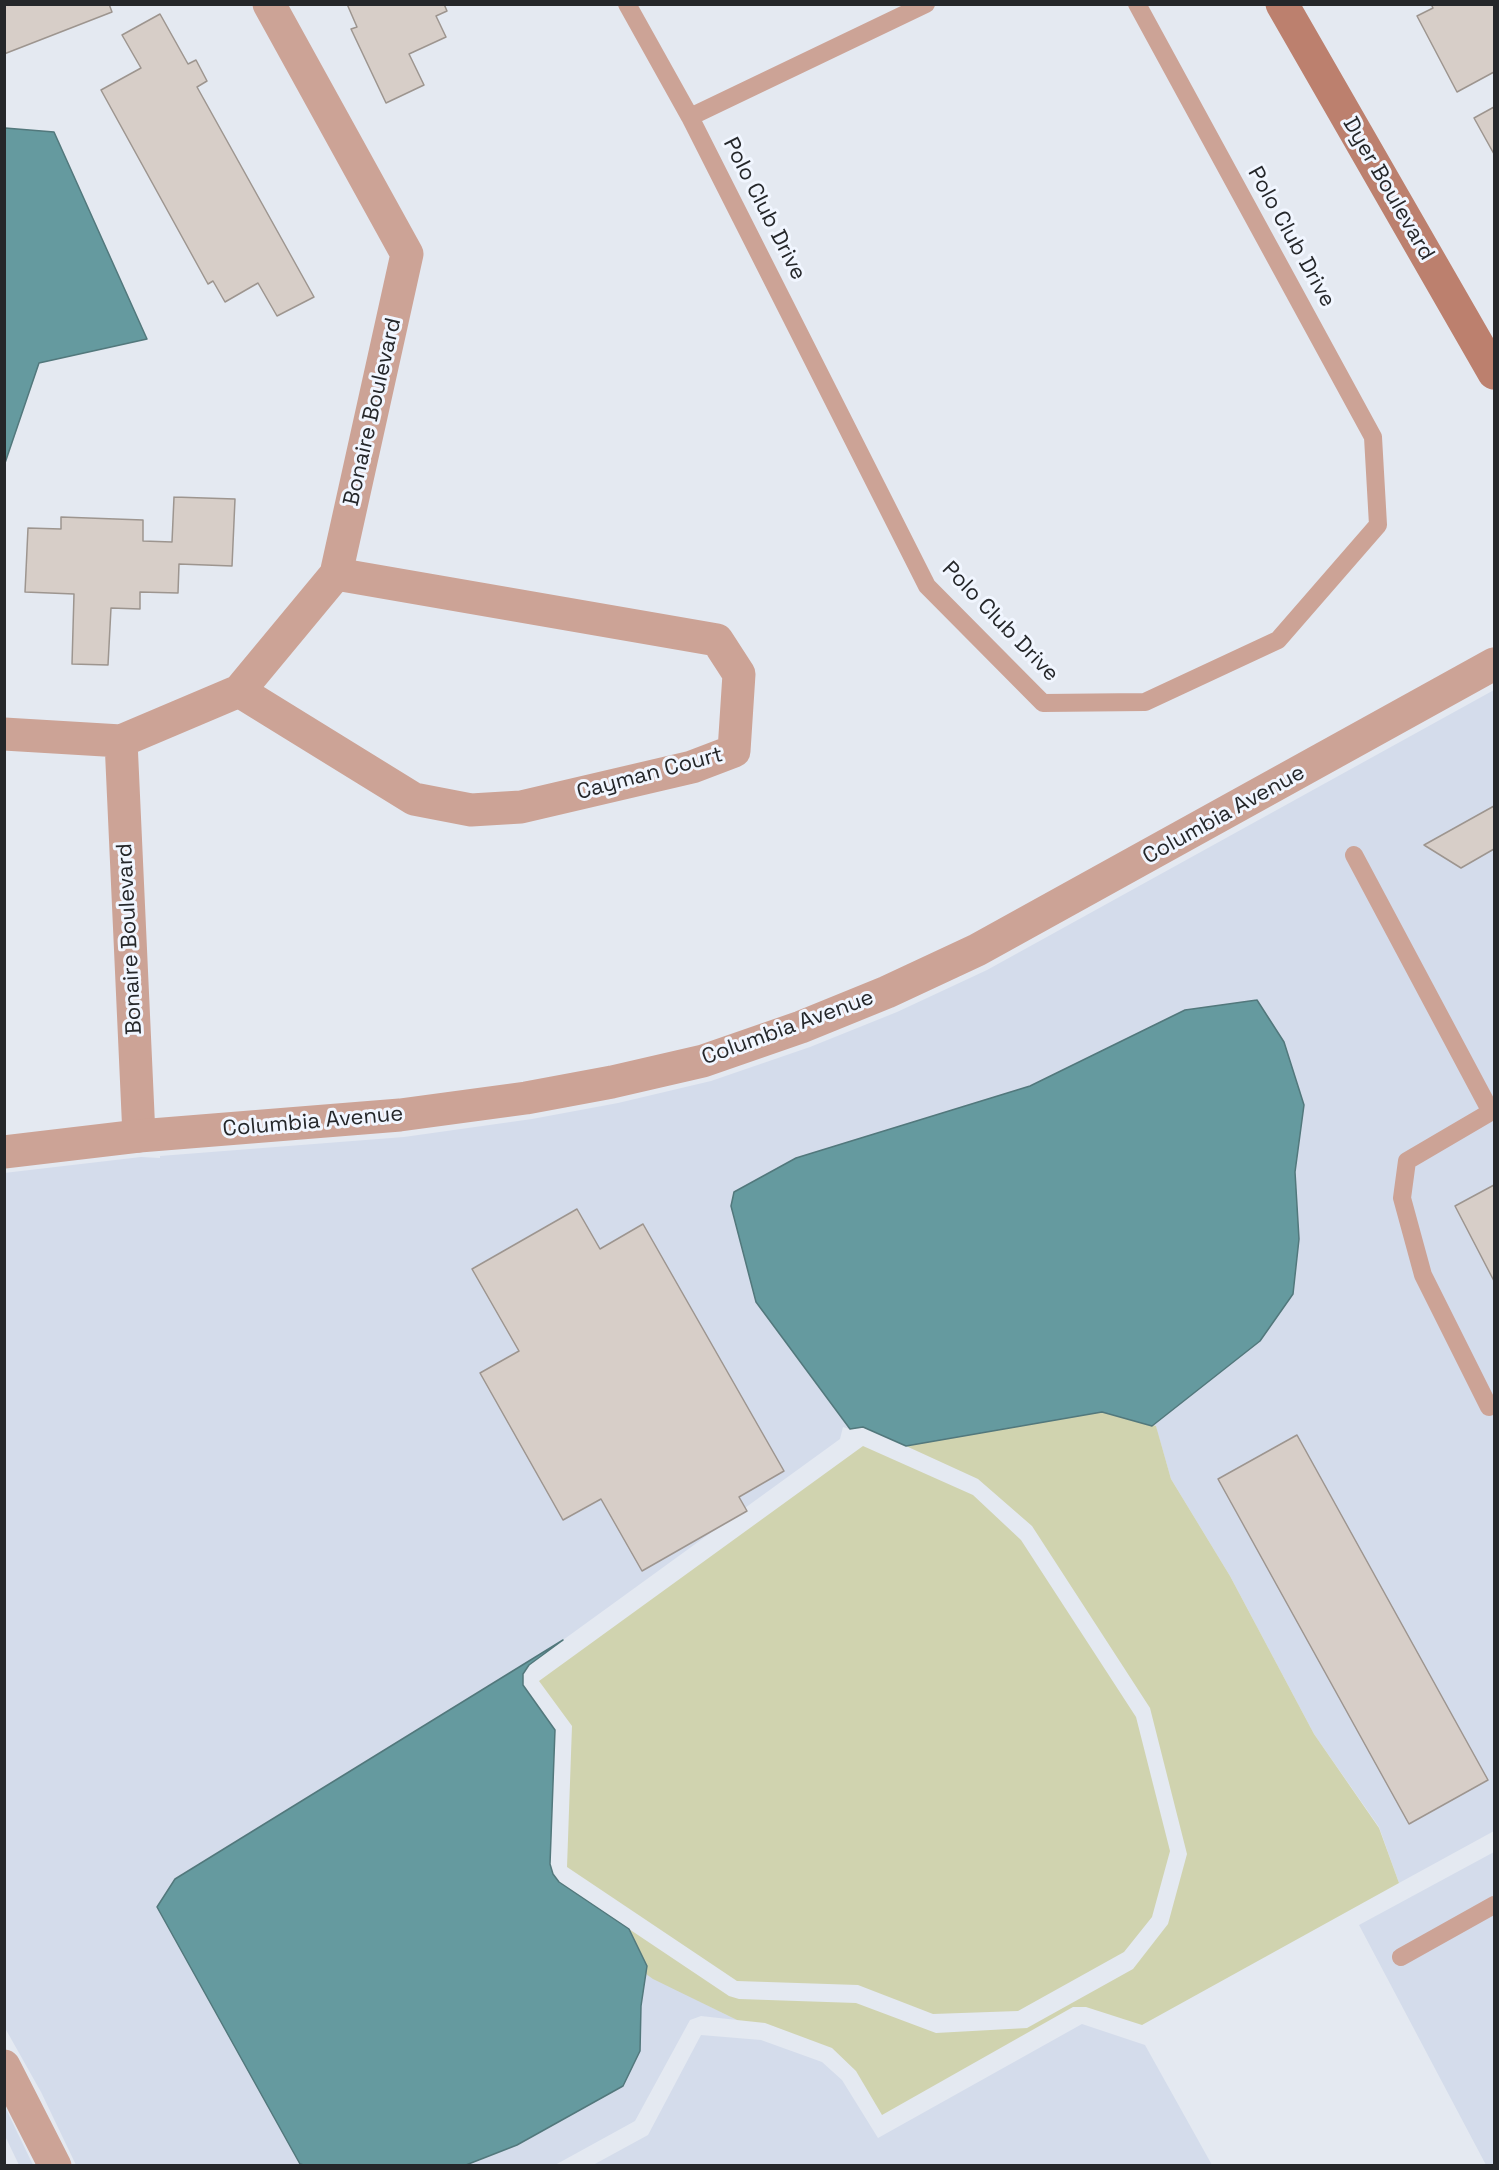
<!DOCTYPE html>
<style>
body{margin:0}
#map{position:relative;width:1499px;height:2170px;overflow:hidden;background:#e4e9f1;font-family:"Space Grotesk",sans-serif}
canvas{display:block}
.frame{position:absolute;inset:0;border:6px solid #25272a;pointer-events:none}
</style>
<div id="map">
<canvas width="1499" height="2170"></canvas>
<div class="frame"></div>
</div>
<script>
const g = document.querySelector('canvas').getContext('2d');
g.lineJoin = 'round';
function paint(path, color) { g.fillStyle = color; g.fill(path, 'evenodd'); }
const shape = rows => new Path2D(rows.map(r => 'M' + r).join(''));
function stroke(path, color, width, dash) { g.strokeStyle = color; g.lineWidth = width; g.lineCap = dash ? 'butt' : 'round'; g.setLineDash(dash || []); g.stroke(path); }
function drawText(font, color, halo, rows, align = 'center') {
  g.font = font + ' "Space Grotesk",sans-serif'; g.lineWidth = 6; g.setLineDash([]); g.textBaseline = 'middle'; g.strokeStyle = halo; g.fillStyle = color; for (const [text, x, y, turn = 0] of rows) {
    g.save(); g.translate(x, y); g.rotate((+turn || 0) * Math.PI / 180); g.textAlign = isNaN(turn) ? turn : align; if (halo) g.strokeText(text, 0, 0); g.fillText(text, 0, 0); g.restore();
  }
}
const built = shape([
 [1494,690,1494,1831,1399,1883,1379,1827,1314,1734,1230,1576,1171,1479,1156,1427,1152,1426,1189,1396,1299,1239,1295,1172,1304,1105,1257,1000,1185,1010,1030,1086,796,1158,756,1302,850,1429,843,1427,840,1439,563,1640,174,1879,300,2164,304,2165,76,2165,41,2092,5,2028,4,1173,141,1157,160,1158,160,1156,404,1137,532,1119,618,1103,711,1081,810,1047,897,1012,987,970],
 [1494,1852,1494,2165,1486,2165,1359,1925],
 [646,1974,737,2020,701,2016,690,2020,635,2121,555,2165,466,2166,517,2145,623,2086],
 [1082,2024,1145,2045,1212,2165,593,2165,648,2135,701,2035,761,2040,822,2062,842,2080,878,2138],
 [5,2106,6,2109,33,2165,19,2165,5,2136]
]);
const green = shape([
 [1102,1412,1156,1426,1171,1479,1230,1576,1314,1734,1379,1828,1399,1883,1142,2025,1086,2007,1073,2007,882,2115,856,2071,832,2048,765,2023,737,2020,653,1979,646,1974,647,1966,629,1929,729,1996,739,1999,856,2003,936,2033,1027,2028,1133,1969,1168,1924,1187,1854,1150,1708,1032,1526,978,1479,906,1446],
 [863,1446,973,1495,1021,1540,1136,1717,1170,1851,1152,1917,1124,1952,1018,2011,933,2014,858,1985,737,1981,567,1867,572,1726,539,1681]
]);
const water = shape([
 [5,128,54,132,147,339,39,363,5,463,5,128],
 [1257,1000,1284,1042,1304,1105,1295,1172,1299,1239,1293,1294,1260,1341,1152,1426,1102,1412,906,1446,863,1427,850,1429,756,1302,731,1206,734,1192,796,1158,1030,1086,1185,1010,1257,1000],
 [563,1640,529,1665,523,1674,523,1685,555,1730,550,1864,553,1874,559,1882,629,1929,647,1966,641,2006,640,2051,623,2086,517,2145,466,2165,304,2165,300,2164,157,1907,175,1879,563,1640]
]);
const building = shape([
 [4,4,109,4,112,12,4,54,4,4],
 [347,4,444,4,447,11,436,16,446,37,409,54,424,85,386,103,351,29,357,27,347,4],
 [1431,4,1494,4,1494,72,1457,92,1417,16,1433,8,1431,4],
 [160,14,188,64,196,60,207,81,197,87,314,297,277,316,258,283,225,302,213,281,208,284,101,90,141,68,122,35,160,14],
 [1494,107,1494,154,1474,118,1494,107],
 [174,497,235,499,232,566,179,564,178,593,140,592,140,609,111,608,108,665,72,664,74,594,25,592,28,528,61,529,61,517,143,520,143,541,172,542,174,497],
 [1494,806,1494,849,1461,868,1424,845,1494,806],
 [1494,1185,1494,1281,1455,1206,1494,1185],
 [577,1209,600,1249,643,1224,784,1471,739,1497,747,1511,642,1571,601,1499,563,1520,480,1373,519,1351,472,1269,577,1209],
 [1297,1435,1488,1780,1409,1824,1218,1479,1297,1435]
]);
const service = shape([
 [627,4,690,117,927,586,1043,703,1145,702,1278,640,1378,525,1373,437,1137,4],
 [690,117,926,4],
 [1354,855,1491,1112],
 [1489,1407,1423,1275,1402,1198,1407,1161,1494,1110],
 [1401,1957,1494,1905]
]);
const minor = shape([
 [239,691,414,799,471,810,521,807,692,767,734,751,739,674,717,640,336,574],
 [4,734,121,741,239,691,336,574,407,254,269,4],
 [121,741,139,1136]
]);
const tertiary = shape([
 [4,1152,139,1136,400,1115,526,1098,612,1082,703,1061,801,1027,887,992,977,950,1494,664],
 [4,2066,55,2166]
]);
const secondary = shape([
 [1282,4,1494,373]
]);
const streetNames = [
 ["Dyer Boulevard",1388,189,60],
 ["Polo Club Drive",764,209,63],
 ["Polo Club Drive",1291,237,61],
 ["Bonaire Boulevard",373,412,-77],
 ["Polo Club Drive",1000,622,46],
 ["Cayman Court",650,774,-15],
 ["Columbia Avenue",1224,815,-29],
 ["Bonaire Boulevard",130,939,-93],
 ["Columbia Avenue",788,1028,-20],
 ["Columbia Avenue",313,1122,-5]
];
paint(built, '#d4dceb');
paint(green, '#d0d3af');
paint(water, '#659a9f');
stroke(water, '#52787c', 1.5);
paint(building, '#d7cec8');
stroke(building, '#9d958f', 1.5);
stroke(service, '#cca396', 18);
stroke(minor, '#cca396', 33);
stroke(tertiary, '#cca396', 33);
stroke(secondary, '#bc806e', 33);
drawText('22px', '#25272a', '#f1f6ff', streetNames);
</script>
